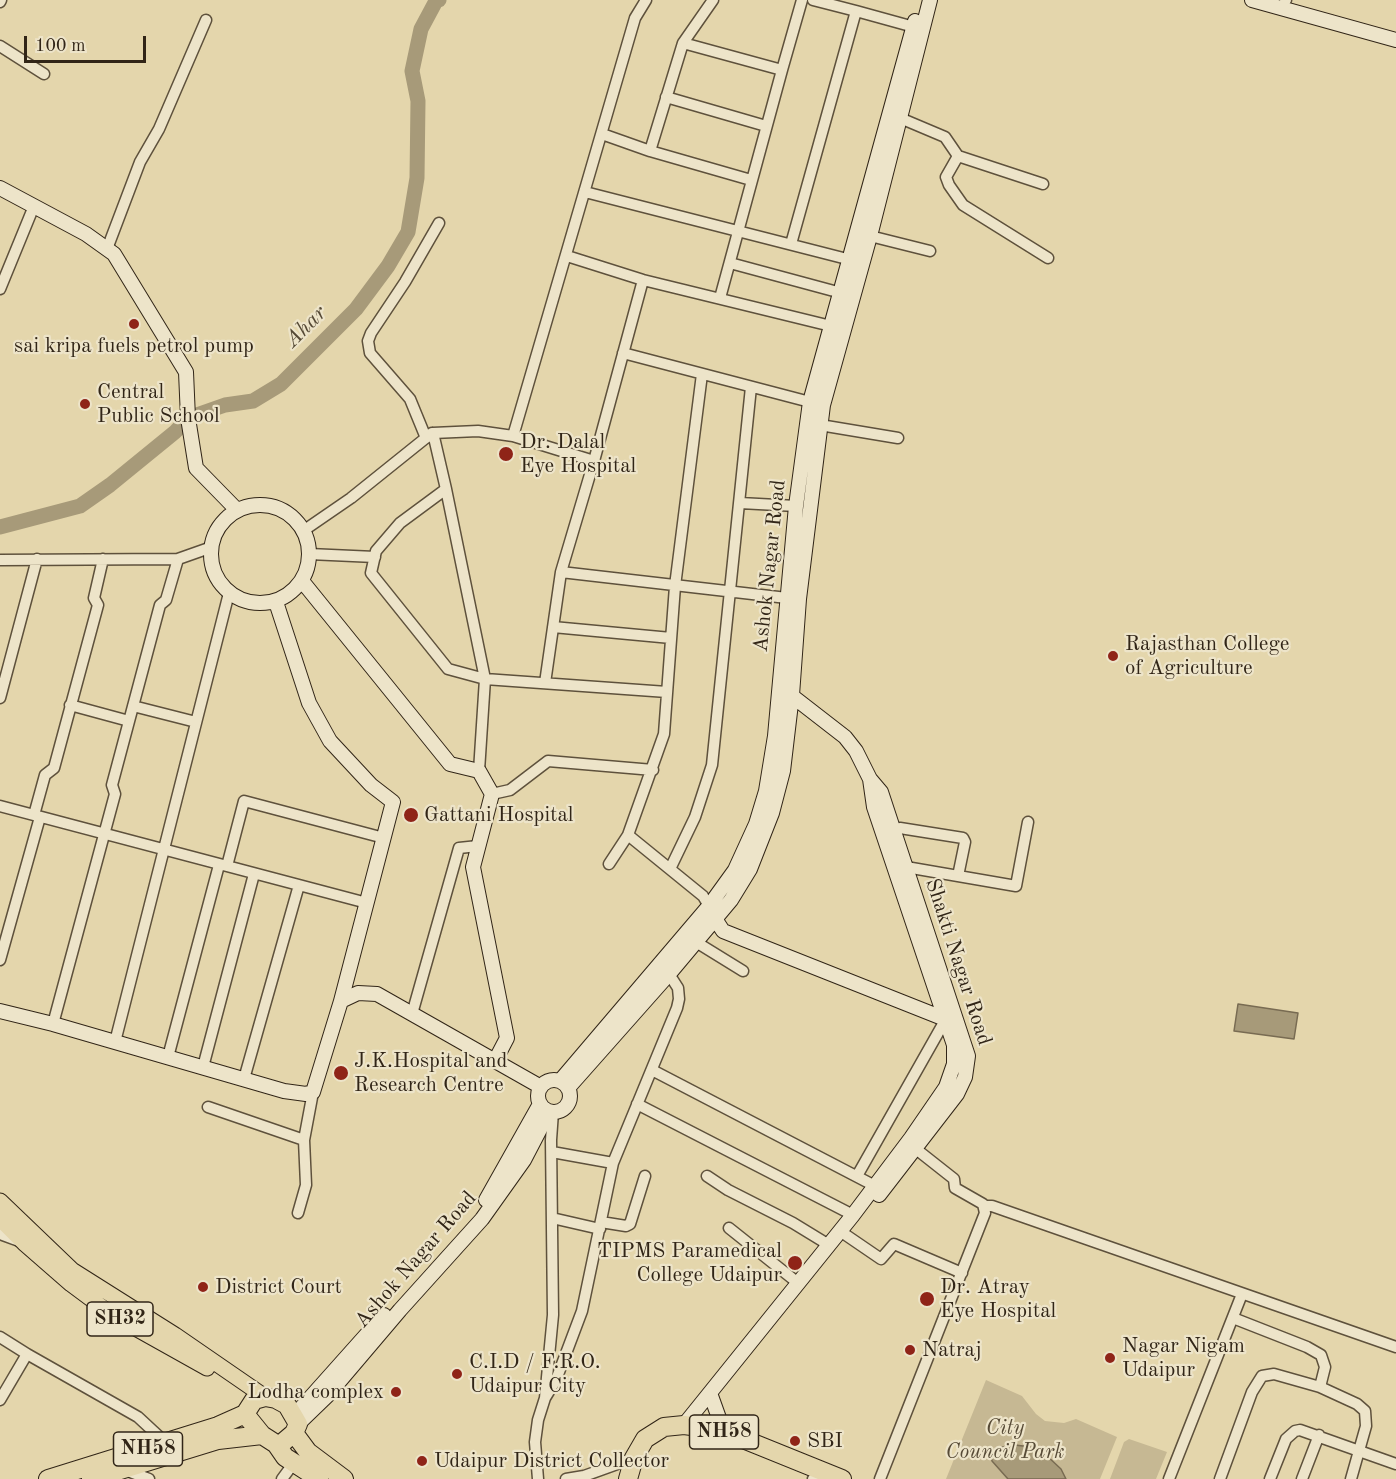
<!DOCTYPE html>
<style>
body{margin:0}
#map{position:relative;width:1396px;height:1479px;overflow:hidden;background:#e4d6ac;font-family:"Old Standard TT",serif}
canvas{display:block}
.scale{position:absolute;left:24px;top:36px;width:122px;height:27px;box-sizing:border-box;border:3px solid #312517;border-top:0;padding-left:8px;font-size:18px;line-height:21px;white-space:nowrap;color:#312517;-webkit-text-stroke:4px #ede4c9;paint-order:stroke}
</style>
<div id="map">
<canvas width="1396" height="1479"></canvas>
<div class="scale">100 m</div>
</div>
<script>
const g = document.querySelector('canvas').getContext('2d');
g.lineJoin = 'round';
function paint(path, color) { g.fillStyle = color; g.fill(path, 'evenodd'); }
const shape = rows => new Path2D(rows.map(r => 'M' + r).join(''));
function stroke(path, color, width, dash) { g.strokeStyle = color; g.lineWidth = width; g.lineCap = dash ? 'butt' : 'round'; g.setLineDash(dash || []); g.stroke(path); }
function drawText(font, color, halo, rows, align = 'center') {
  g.font = font + ' "Old Standard TT",serif'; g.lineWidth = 4.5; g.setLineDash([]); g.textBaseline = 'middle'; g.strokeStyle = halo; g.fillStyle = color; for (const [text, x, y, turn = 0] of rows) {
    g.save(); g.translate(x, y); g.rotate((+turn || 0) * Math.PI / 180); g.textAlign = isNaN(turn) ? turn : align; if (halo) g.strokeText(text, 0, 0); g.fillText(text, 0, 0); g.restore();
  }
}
const green = shape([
 [986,1380,1022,1396,1036,1414,1045,1421,1064,1423,1076,1419,1117,1437,1100,1479,946,1479],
 [1129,1439,1167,1452,1156,1479,1110,1479,1124,1442]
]);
const water = shape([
 [1238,1004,1298,1013,1294,1039,1234,1031,1238,1004],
 [1015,1445,1031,1447,1046,1455,1061,1469,1066,1479,1008,1479,992,1461,991,1455,996,1448,1015,1445]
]);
const river = shape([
 [0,527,80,506,110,485,175,432,188,418,225,405,253,401,281,384,356,309,388,266,408,232,417,178,418,101,412,71,421,29,436,1,439,0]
]);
const street = shape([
 [813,0,856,11],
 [1285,0,1286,0],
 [0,2,1,0],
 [683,43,713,0],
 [0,46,44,74],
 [782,70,802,0],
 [666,97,766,126],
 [900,118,945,137,958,156,1043,184],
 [602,134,650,151],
 [958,156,946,177,949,185,963,205,1048,258],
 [585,192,851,260],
 [870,236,930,251],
 [791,244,856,11,914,27],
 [107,249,140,162,159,129,206,20],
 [567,256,643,280,831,326],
 [730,263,845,294],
 [0,289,34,206],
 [720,298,782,70,683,43,650,151,751,180],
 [623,353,810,402],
 [702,374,675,586,664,734,628,835,703,896,709,906],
 [820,425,898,438],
 [513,436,635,18,646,0],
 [426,438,410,399,370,353,368,341,371,333,405,282,439,223],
 [594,461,643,280],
 [446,489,400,523,376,551,371,573,448,669,485,679,667,692],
 [740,503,796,506],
 [303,531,351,498,432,433],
 [309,554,375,557],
 [0,560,178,559,212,547],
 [553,627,671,638],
 [545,683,561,572],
 [0,698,37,559],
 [70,705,129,721],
 [133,706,196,722],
 [479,771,485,679,446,489,433,433,478,431,513,436,594,461,561,572,787,598],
 [492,794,510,790,548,761,653,770],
 [0,806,367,903],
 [34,815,45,775,54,768,98,605,94,598,103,559],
 [887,832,900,828,963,838,965,842,958,876],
 [609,864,628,835],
 [227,866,244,801,384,838],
 [906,867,1016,886,1028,822],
 [670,869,695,817,712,765,751,387],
 [696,942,743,971],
 [0,960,40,817],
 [412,1014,459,848,478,846],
 [53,1024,115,794,112,785,160,605,166,600,178,559],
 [115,1042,229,593],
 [168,1057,219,865],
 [203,1067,254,874],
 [652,1070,875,1186],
 [244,1079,299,885],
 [637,1104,853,1215],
 [208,1107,304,1140,313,1092],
 [552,1152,613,1163],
 [707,1176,728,1190,793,1223,829,1245],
 [857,1176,947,1017],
 [985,1206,992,1206,1396,1347],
 [298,1213,306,1185,304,1140],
 [552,1218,600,1229],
 [601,1222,626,1226,630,1224,645,1176],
 [729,1228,798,1283],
 [840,1231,881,1259,894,1244,962,1273],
 [0,1234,19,1241],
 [1233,1318,1307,1347,1321,1355,1325,1367,1320,1387],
 [0,1337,27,1354,0,1400],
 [27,1354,138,1417,166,1443],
 [545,1398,556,1380,582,1311,613,1163,677,1008,679,999,678,988,669,974],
 [125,1470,149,1479],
 [282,1479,293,1464],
 [538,1479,535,1442,538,1420,545,1398,553,1315,551,1140,553,1112],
 [566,1479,584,1476,634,1458],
 [813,1479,814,1478],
 [880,1479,985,1213,983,1204,955,1188,954,1179,916,1149],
 [1169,1479,1242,1294],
 [1220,1479,1252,1392,1262,1376,1274,1374,1320,1387,1357,1404,1365,1411,1366,1426,1351,1479],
 [1270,1479,1286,1439,1295,1431,1300,1430,1396,1464],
 [1302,1479,1319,1435]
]);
const secondary = shape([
 [1252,0,1396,40],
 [0,188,86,234,114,254,186,372,188,418,196,468,237,510],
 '211 554a49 49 0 1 1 98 0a49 49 0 1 1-98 0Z',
 [302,581,450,764,479,771,492,794,473,867,507,1038,495,1061],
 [276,602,309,703,330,741,371,785,393,802,341,1001],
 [870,779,881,792,968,1056,965,1077,957,1094,879,1195],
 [712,914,723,931,945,1019],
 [0,1011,53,1024,284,1091,306,1094,313,1092,341,1001,358,993,377,994,541,1087],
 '538 1096a16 16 0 1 1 32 0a16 16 0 1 1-32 0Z',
 [560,1081,709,906,735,870,756,824,766,791,775,736,796,506,810,402,915,21],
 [568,1088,669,974,731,900,750,869,772,813,783,771,792,695,799,599,823,405,870,236,930,0],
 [486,1200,540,1104],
 [710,1393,724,1432],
 [293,1417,384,1315],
 [298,1424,327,1396,400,1310,482,1219,524,1160,549,1112],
 [684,1425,853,1215,911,1138,946,1087,954,1064,954,1045,874,807,870,779,856,751,845,737,787,692]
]);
const primary = shape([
 [0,1201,72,1270,175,1335,265,1397],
 [0,1219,24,1243,71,1284,114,1316,207,1368]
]);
const highway = shape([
 [265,1397,276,1399,287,1405,298,1424,294,1433,281,1444,276,1444,262,1435,245,1414,254,1400,265,1397],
 [294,1433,308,1452,344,1479],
 [276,1444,285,1457,319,1479],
 [48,1479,218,1426,245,1414],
 [91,1479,218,1440,262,1435],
 [628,1479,634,1458,645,1439,664,1427,684,1425,707,1428,738,1437,842,1479]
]);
const markers = [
 [134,324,6,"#8f2418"],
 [85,404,6,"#8f2418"],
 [506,454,8,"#8f2418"],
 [1113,656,6,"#8f2418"],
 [411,815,8,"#8f2418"],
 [341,1073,8,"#8f2418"],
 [795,1263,8,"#8f2418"],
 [203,1287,6,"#8f2418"],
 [927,1299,8,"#8f2418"],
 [910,1350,6,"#8f2418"],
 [1110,1358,6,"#8f2418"],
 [457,1374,6,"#8f2418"],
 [396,1392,6,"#8f2418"],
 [795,1441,6,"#8f2418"],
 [422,1461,6,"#8f2418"]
];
const shields = [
 [120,1319,66],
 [724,1432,69],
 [148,1449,69]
];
const shieldNames = [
 ["SH32",120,1319],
 ["NH58",724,1432],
 ["NH58",148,1449]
];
const poiNames = [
 ["sai kripa fuels petrol pump",134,346,"center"],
 ["Central",97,392],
 ["Public School",97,416],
 ["Dr. Dalal",520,442],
 ["Eye Hospital",520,466],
 ["Rajasthan College",1125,644],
 ["of Agriculture",1125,668],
 ["Gattani Hospital",424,815],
 ["J.K.Hospital and",354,1061],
 ["Research Centre",354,1085],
 ["TIPMS Paramedical",782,1251,"right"],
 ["College Udaipur",782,1275,"right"],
 ["District Court",215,1287],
 ["Dr. Atray",940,1287],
 ["Eye Hospital",940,1311],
 ["Nagar Nigam",1122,1346],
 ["Udaipur",1122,1370],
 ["Natraj",922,1350],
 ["C.I.D / F.R.O.",469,1362],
 ["Udaipur City",469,1386],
 ["Lodha complex",384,1392,"right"],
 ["SBI",807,1441],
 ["Udaipur District Collector",434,1461]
];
const streetNames = [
 ["Ashok Nagar Road",770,566,-84],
 ["Shakti Nagar Road",958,962,72],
 ["Ashok Nagar Road",416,1260,-49]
];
const parkNames = [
 ["City",1005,1428],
 ["Council Park",1005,1452]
];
const waterNames = [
 ["Ahar",306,327,-45]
];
paint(green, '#c6b893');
paint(water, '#a79a79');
stroke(water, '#786b52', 1.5);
stroke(river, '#a79a79', 15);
stroke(street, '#5e513c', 13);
stroke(secondary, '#312517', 16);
stroke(primary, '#312517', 17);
stroke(highway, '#312517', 20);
stroke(street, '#ede4c9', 10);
stroke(secondary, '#ede4c9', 14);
stroke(primary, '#e4d6ac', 15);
stroke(highway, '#e4d6ac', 18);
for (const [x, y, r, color] of markers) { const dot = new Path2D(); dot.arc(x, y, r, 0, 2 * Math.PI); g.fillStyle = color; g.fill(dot); stroke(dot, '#ede4c9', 2); }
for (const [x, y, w] of shields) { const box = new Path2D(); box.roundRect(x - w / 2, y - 17, w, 34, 4.5); g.fillStyle = '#ede4c9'; g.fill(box); stroke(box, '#312517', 1.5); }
drawText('bold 20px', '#312517', null, shieldNames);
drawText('21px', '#312517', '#ede4c9', poiNames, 'left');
drawText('21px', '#312517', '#ede4c9', streetNames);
drawText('italic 21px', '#564a36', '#ede4c9', parkNames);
drawText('italic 22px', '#544834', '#ede4c9', waterNames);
</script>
